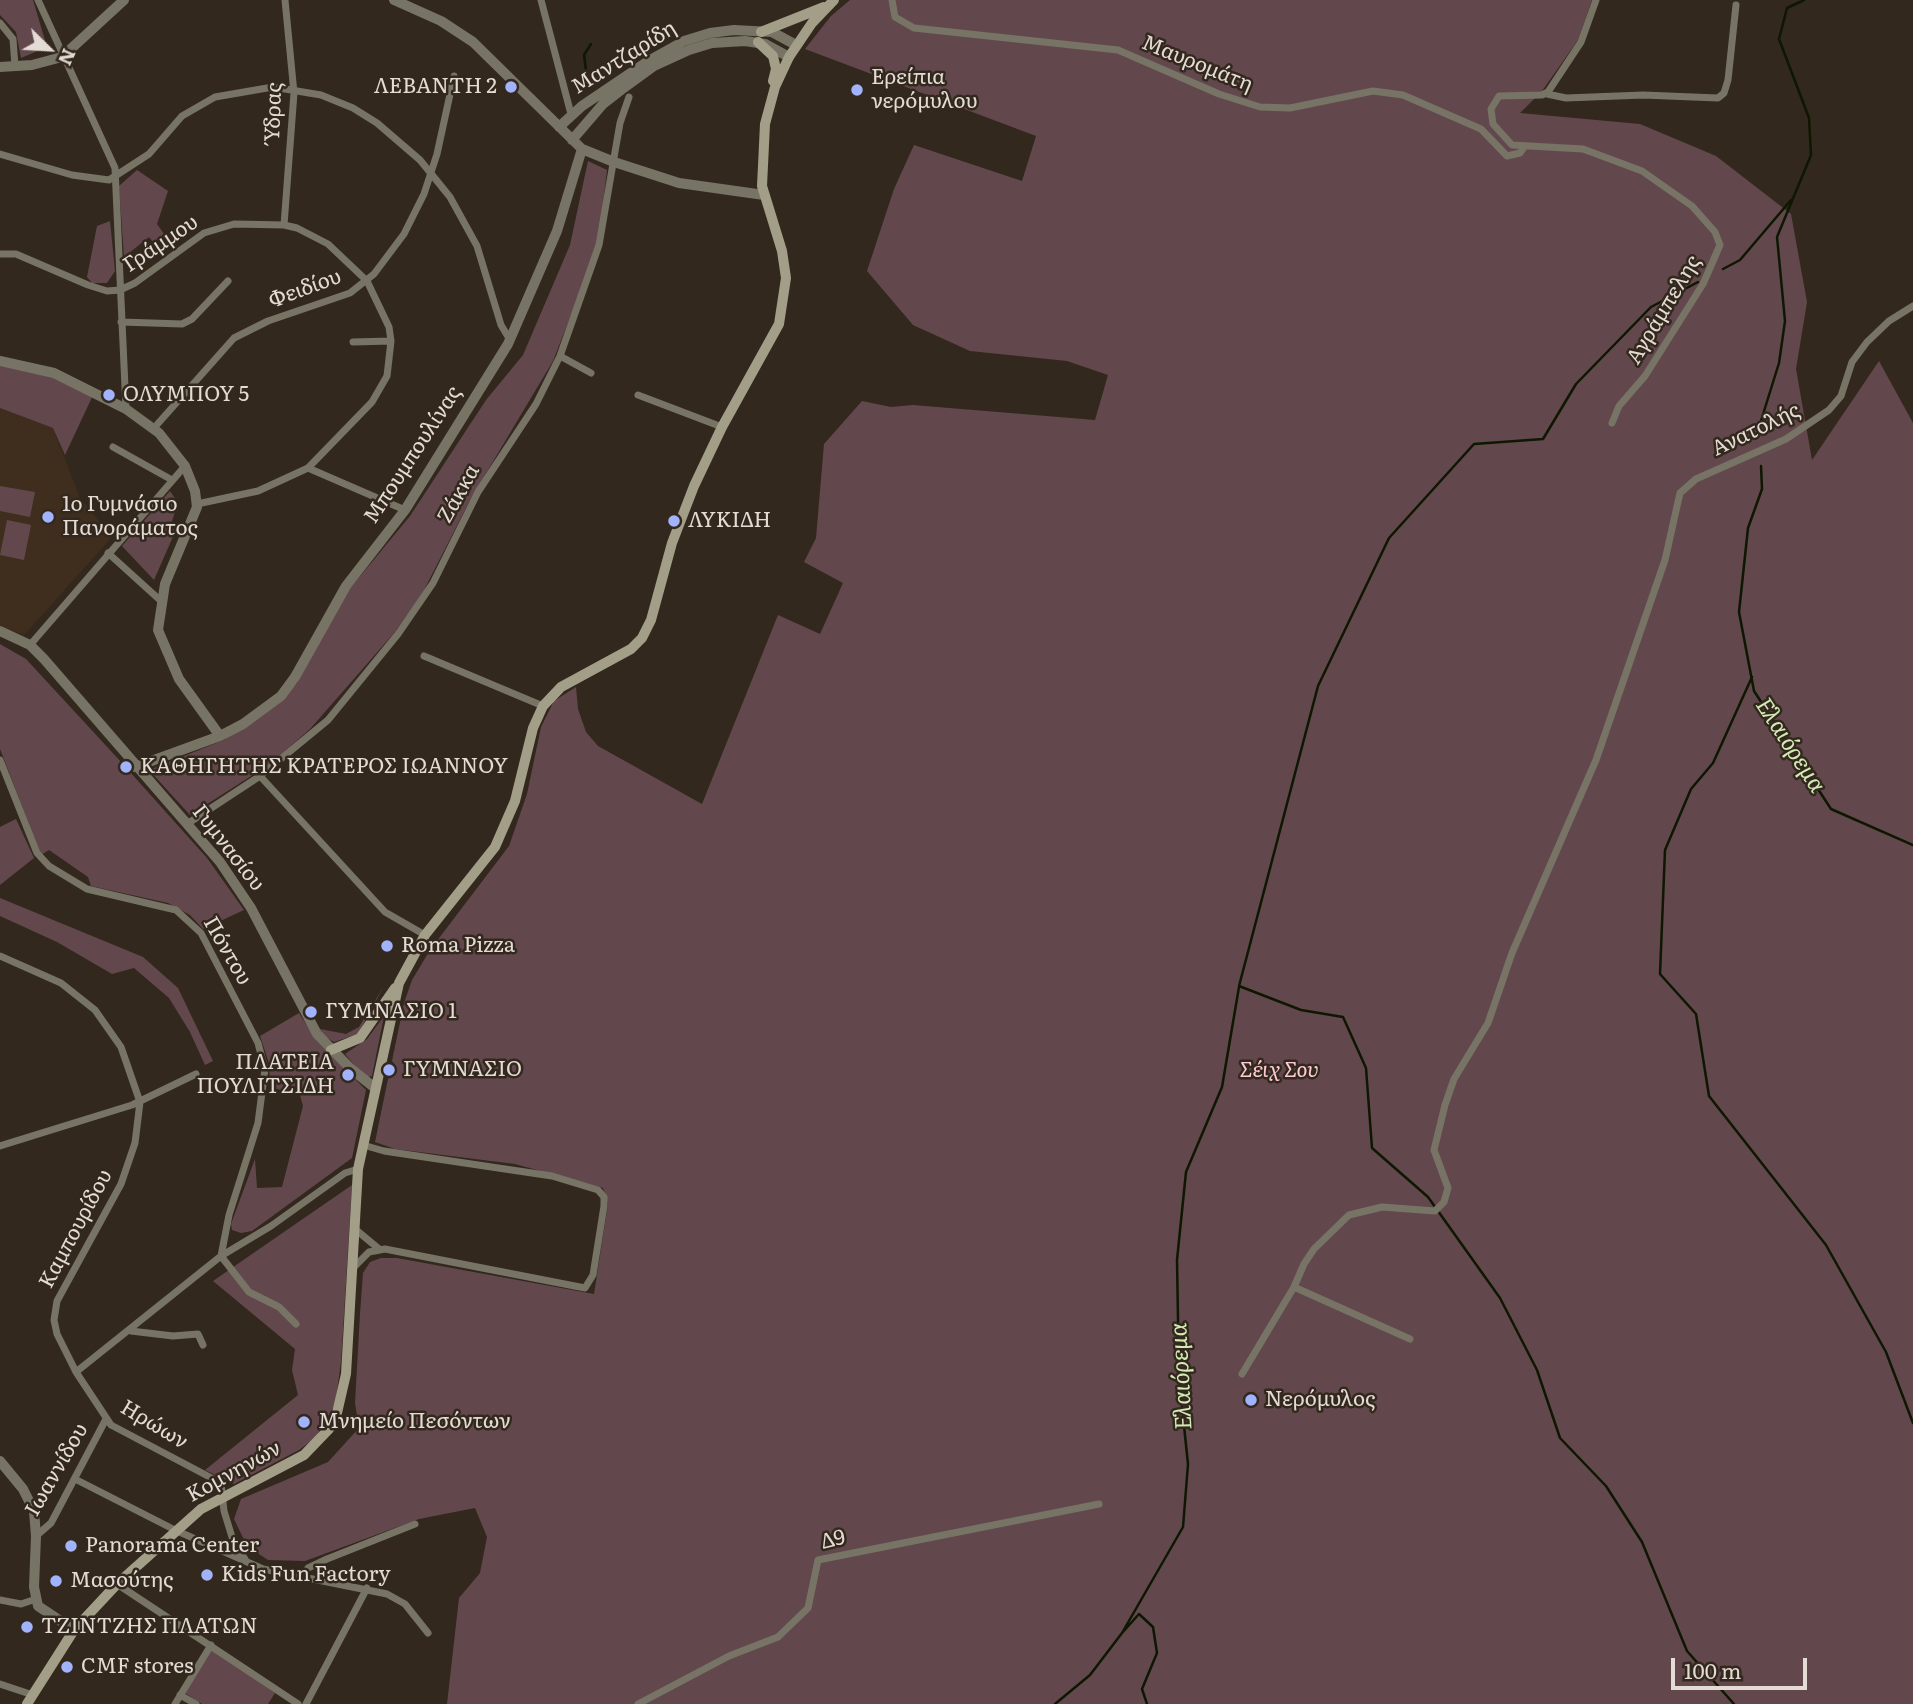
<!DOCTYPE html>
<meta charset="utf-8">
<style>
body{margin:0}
#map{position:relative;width:1913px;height:1704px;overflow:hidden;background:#33281d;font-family:Literata,serif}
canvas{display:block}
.north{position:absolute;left:14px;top:14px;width:70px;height:70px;-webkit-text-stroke:5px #33281d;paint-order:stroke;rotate:114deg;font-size:19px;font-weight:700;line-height:28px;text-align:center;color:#e3dbd4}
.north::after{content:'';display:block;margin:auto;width:24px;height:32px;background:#e3dbd4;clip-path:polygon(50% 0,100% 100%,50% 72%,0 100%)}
.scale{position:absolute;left:1671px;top:1658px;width:136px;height:32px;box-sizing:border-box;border:4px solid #e3dbd4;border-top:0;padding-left:9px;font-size:21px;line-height:24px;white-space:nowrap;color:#e3dbd4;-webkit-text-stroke:5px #33281d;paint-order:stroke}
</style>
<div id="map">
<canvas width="1913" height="1704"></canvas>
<div class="north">N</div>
<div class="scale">100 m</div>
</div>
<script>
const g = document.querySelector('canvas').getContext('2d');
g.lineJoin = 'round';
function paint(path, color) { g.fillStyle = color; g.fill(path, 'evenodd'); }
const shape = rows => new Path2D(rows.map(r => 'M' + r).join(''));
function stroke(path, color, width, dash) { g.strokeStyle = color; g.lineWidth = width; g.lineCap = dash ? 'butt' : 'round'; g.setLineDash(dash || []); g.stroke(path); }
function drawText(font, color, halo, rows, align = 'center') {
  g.font = font + ' Literata,serif'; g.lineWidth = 5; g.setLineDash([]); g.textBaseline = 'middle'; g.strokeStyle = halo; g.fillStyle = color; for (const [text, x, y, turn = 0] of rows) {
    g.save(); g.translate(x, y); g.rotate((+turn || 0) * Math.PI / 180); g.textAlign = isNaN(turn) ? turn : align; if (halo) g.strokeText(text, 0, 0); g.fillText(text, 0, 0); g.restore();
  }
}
const built = shape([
 [0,408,53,428,80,498,112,537,24,635,0,626]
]);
const green = shape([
 [0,0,33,0,47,47,21,58,16,32,0,15],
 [850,0,1592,0,1578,40,1542,91,1520,113,1640,124,1716,156,1791,214,1807,302,1796,369,1812,460,1879,361,1913,423,1913,1704,447,1704,459,1598,480,1573,487,1537,475,1508,419,1519,305,1561,268,1560,247,1546,234,1519,241,1499,328,1462,359,1428,355,1403,360,1314,363,1273,370,1262,381,1258,397,1258,594,1294,608,1204,603,1188,515,1164,395,1149,375,1142,388,1079,392,1077,395,1065,392,1061,404,1003,412,980,430,950,509,846,527,794,541,727,554,701,576,687,578,709,586,732,598,746,702,804,778,615,820,634,843,583,804,562,816,538,824,444,862,401,891,407,913,405,1095,420,1108,375,1067,361,970,351,913,325,867,271,894,189,914,145,1022,181,1036,136,805,49,831,16],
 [588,161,607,170,598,246,553,361,470,500,423,592,394,633,310,729,270,764,190,815,149,770,224,740,274,706,297,683,338,603,410,516,486,400,523,355,570,245],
 [137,170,168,191,157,224,167,238,156,246,149,237,124,257,119,186],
 [110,221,115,271,107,283,92,283,87,277,97,226],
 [0,363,28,366,94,393,65,455,53,428,0,408],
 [0,486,35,492,30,517,0,511],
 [170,491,178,503,171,524,175,532,154,580,122,546],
 [7,520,31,525,24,560,0,555],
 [0,644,26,659,122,763,119,767,125,773,130,772,207,858,244,910,203,929,190,915,168,903,91,886,88,877,49,850,41,855,0,749],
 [16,819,34,858,0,885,0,827],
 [0,898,143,957,178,988,213,1061,205,1065,190,1032,169,998,134,968,112,974,57,942,0,916],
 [384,986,358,1034,334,1042,324,1036,320,1029,346,1034,359,1027],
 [299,1013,316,1040,366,1090,352,1158,252,1231,241,1233,232,1230,231,1224,255,1159,257,1188,282,1187,303,1106,300,1095,270,1087,269,1063,260,1036],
 [384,1016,372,1076,369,1077,361,1073,345,1054,367,1039],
 [352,1185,341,1362,335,1405,315,1438,299,1450,234,1484,205,1470,298,1395,292,1370,295,1349,213,1281],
 [212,1649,275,1693,268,1704,202,1704,185,1693]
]);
const stream = shape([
 [588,86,584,55,591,44],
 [1723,269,1740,260,1791,200],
 [1698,282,1651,307,1576,384,1543,439,1474,444,1389,538,1318,686,1239,986,1301,1010,1343,1017,1366,1068,1372,1148,1428,1197,1500,1298,1537,1370,1560,1438,1606,1486,1642,1542,1687,1651,1734,1704],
 [1760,424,1779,363,1785,321,1777,237,1811,155,1809,118,1779,39,1787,8,1804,0],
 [1761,466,1762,489,1748,528,1739,612,1754,691,1831,809,1913,845],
 [1752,677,1713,763,1691,789,1665,850,1660,974,1696,1014,1709,1096,1826,1245,1886,1352,1913,1423],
 [1055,1704,1090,1675,1122,1633],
 [1147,1704,1142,1689,1157,1653,1153,1627,1139,1614,1122,1633,1183,1527,1188,1464,1179,1378,1177,1260,1186,1172,1222,1087,1239,987]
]);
const minor = shape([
 [38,0,115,168,126,409],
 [541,0,571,114],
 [892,0,895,17,914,28,1118,50,1219,94,1260,107,1290,108,1373,91,1403,95,1481,129,1507,156,1520,153,1524,147],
 [1596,0,1581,42,1548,92,1542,95,1499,96,1491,109,1493,124,1512,145,1583,149,1642,171,1692,206,1715,232,1720,245,1703,284,1645,376,1619,406,1612,423],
 [0,23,13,39,15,66],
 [1547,94,1566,98,1643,95,1718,98,1724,93,1728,80,1736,5],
 [0,154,72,175,109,180,149,154,182,116,215,97,273,87,321,95,353,108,377,123,420,160,450,197,477,246,501,325,510,340],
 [284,225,294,93,285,0],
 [0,254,16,254,88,285,107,291,120,290,135,283,204,233,234,224,284,225,297,228,328,244,367,281,389,327,391,341,387,376,372,402,308,468,258,491,197,504],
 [121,322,182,324,192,319,228,281],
 [353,342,391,341],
 [560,356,591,373],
 [638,395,722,427],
 [154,428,234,338,268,321,350,293,374,274,404,234,424,194,437,154,454,76],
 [113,447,172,480],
 [308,468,405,510],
 [108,553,161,601],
 [30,645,185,466],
 [424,656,543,706],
 [0,760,37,853,49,866,87,889,176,910,201,933,258,1043,265,1069,258,1123,229,1215,221,1256,249,1292,279,1307,296,1324],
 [260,776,385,912,425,935],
 [187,824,260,776,328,720,398,634,433,583,478,492,536,404,560,356,599,245,620,123,629,97],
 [0,956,61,983,95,1010,121,1047,140,1102,135,1143,121,1184,57,1301,54,1320,57,1334,76,1372,111,1425,221,1483,224,1511,232,1537,246,1561],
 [0,1146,132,1105,196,1074],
 [355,1229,379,1249],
 [353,1268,369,1252,385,1249,585,1288,593,1275,604,1206,604,1197,598,1190,552,1176,384,1151,363,1145],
 [1294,1287,1410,1339],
 [131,1331,173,1336,198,1334,203,1345],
 [76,1372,221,1256,271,1226,345,1173,358,1169],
 [1242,1374,1294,1287,1304,1264,1314,1249,1349,1215,1382,1207,1435,1211,1444,1202,1448,1188,1434,1150,1445,1105,1454,1079,1488,1023,1512,953,1596,760,1665,560,1680,493,1696,479,1786,439,1829,410,1841,396,1852,362,1867,342,1889,321,1913,306],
 [75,1479,175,1530,263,1569,387,1594,405,1604,428,1633],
 [36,1536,51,1523,106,1419],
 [303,1575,308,1568,327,1559,415,1524],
 [117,1584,298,1704],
 [0,1600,21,1604,36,1599],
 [0,1684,33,1695],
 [180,1695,196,1704],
 [175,1704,211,1645],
 [306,1704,367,1588],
 [638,1704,729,1656,778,1637,808,1608,818,1560,1099,1504]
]);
const tertiary = shape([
 [394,0,441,21,473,42,582,149,614,162,679,183,764,195],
 [0,67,32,65,62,57,124,0],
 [559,127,582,106,650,60,684,41,710,33,734,30,772,32,796,45],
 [572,140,603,104,621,90,654,66,689,50,712,43,745,41,765,44,789,57],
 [0,361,54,373,126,409,159,433,185,466,195,491,197,507,165,584,158,630,179,679,220,736],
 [0,631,30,645,44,659,220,862,251,908,317,1034,350,1068,375,1088],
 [135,767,220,736,243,724,281,696,295,677,346,586,405,510,508,344,557,231,582,149],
 [0,1461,23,1489,34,1511,36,1536,34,1587,38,1606,74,1630]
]);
const secondary = shape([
 [761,32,824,7],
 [758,42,773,56,776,69,773,81],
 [331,1050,360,1038,395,988],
 [27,1704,74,1630,117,1584,201,1509,304,1455,329,1429,337,1413,346,1374,358,1169,399,983,425,935,495,847,515,801,533,728,543,706,561,687,631,649,642,638,651,620,672,543,694,486,722,427,779,324,786,278,782,251,762,186,765,124,775,87,789,57,812,23,834,0]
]);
const markers = [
 [511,87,7,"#a1b3fd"],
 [857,90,7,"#a1b3fd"],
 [109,395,7,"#a1b3fd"],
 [48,517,7,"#a1b3fd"],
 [674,521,7,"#a1b3fd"],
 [126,767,7,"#a1b3fd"],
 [387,946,7,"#a1b3fd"],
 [311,1012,7,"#a1b3fd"],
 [389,1070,7,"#a1b3fd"],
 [348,1075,7,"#a1b3fd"],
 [1251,1400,7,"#a1b3fd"],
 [304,1422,7,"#a1b3fd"],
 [71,1546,7,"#a1b3fd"],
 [207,1575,7,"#a1b3fd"],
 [56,1581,7,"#a1b3fd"],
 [27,1627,7,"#a1b3fd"],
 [67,1667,7,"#a1b3fd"]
];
const streetNames = [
 ["Μαντζαρίδη",624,58,-32],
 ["Μαυρομάτη",1197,64,22],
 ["Ύδρας",274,112,-88],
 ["Γράμμου",161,244,-34],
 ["Φειδίου",305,289,-20],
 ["Αγράμπελης",1664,310,-59],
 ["Ανατολής",1756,430,-26],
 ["Μπουμπουλίνας",413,455,-57],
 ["Ζάκκα",459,494,-61],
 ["Γυμνασίου",228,848,52],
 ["Πόντου",227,951,60],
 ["Καμπουρίδου",76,1229,-62],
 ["Ηρώων",154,1425,31],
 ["Ιωαννίδου",57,1470,-60],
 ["Κομνηνών",234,1472,-29],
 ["Δ9",833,1540,-14]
];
const poiNames = [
 ["Ερείπια",871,78],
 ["νερόμυλου",871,102],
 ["ΛΕΒΑΝΤΗ 2",497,87,"right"],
 ["ΟΛΥΜΠΟΥ 5",123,395],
 ["1ο Γυμνάσιο",62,505],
 ["Πανοράματος",62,529],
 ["ΛΥΚΙΔΗ",688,521],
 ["ΚΑΘΗΓΗΤΗΣ ΚΡΑΤΕΡΟΣ ΙΩΑΝΝΟΥ",140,767],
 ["Roma Pizza",401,946],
 ["ΓΥΜΝΑΣΙΟ 1",325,1012],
 ["ΠΛΑΤΕΙΑ",334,1063,"right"],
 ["ΠΟΥΛΙΤΣΙΔΗ",334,1087,"right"],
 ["ΓΥΜΝΑΣΙΟ",403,1070],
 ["Νερόμυλος",1265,1400],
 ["Μνημείο Πεσόντων",318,1422],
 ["Panorama Center",85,1546],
 ["Kids Fun Factory",221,1575],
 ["Μασούτης",70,1581],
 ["ΤΖΙΝΤΖΗΣ ΠΛΑΤΩΝ",41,1627],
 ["CMF stores",81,1667]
];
const parkNames = [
 ["Σέιχ Σου",1279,1071]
];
const waterNames = [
 ["Ελαιόρεμα",1790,746,57],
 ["Ελαιόρεμα",1182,1376,-93]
];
paint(built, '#3f2e1e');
paint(green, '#62484d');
stroke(stream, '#0e1701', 2.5);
stroke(minor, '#777466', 7);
stroke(tertiary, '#777466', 10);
stroke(secondary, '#a39e88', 10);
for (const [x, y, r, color] of markers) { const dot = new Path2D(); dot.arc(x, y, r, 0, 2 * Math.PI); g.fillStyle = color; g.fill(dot); stroke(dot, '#33281d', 2.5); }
drawText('21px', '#e3dbd4', '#33281d', streetNames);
drawText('21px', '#e3dbd4', '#33281d', poiNames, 'left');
drawText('italic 21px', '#ffcad5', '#33281d', parkNames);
drawText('italic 23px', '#d3ebb5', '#33281d', waterNames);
</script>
